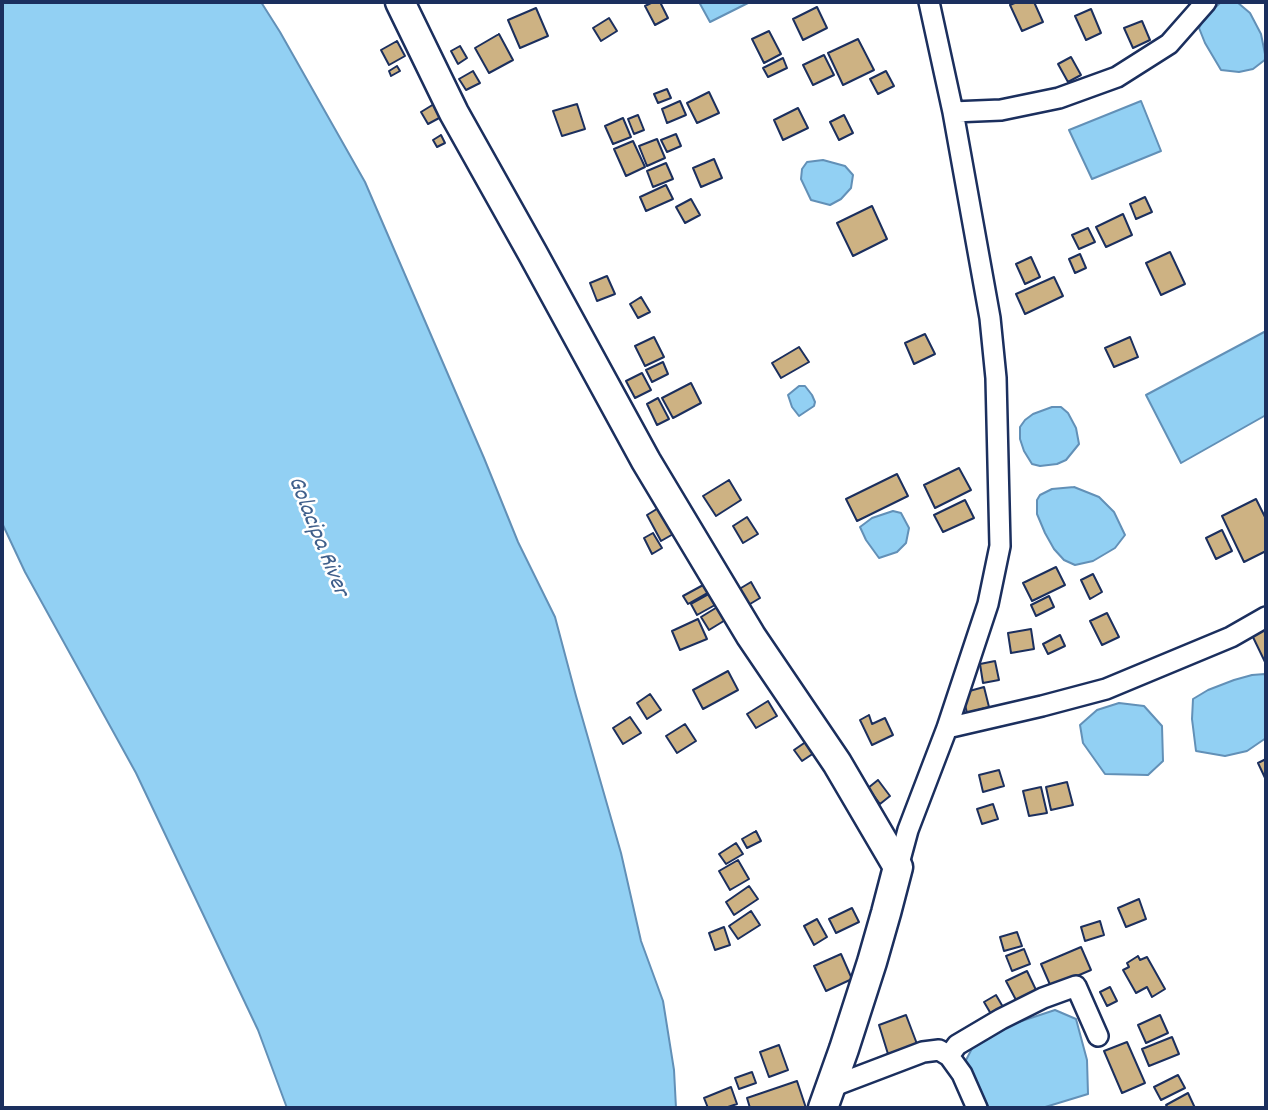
<!DOCTYPE html>
<style>
body{margin:0}
#map{position:relative;width:1268px;height:1110px;overflow:hidden;background:#fff;font-family:Dekko,sans-serif}
canvas{display:block}
.frame{position:absolute;inset:0;border:4px solid #1b2f5e;pointer-events:none}
</style>
<div id="map">
<canvas width="1268" height="1110"></canvas>
<div class="frame"></div>
</div>
<script>
const g = document.querySelector('canvas').getContext('2d');
g.lineJoin = 'round';
function paint(path, color) { g.fillStyle = color; g.fill(path, 'evenodd'); }
const shape = rows => new Path2D(rows.map(r => 'M' + r).join(''));
function stroke(path, color, width, dash) { g.strokeStyle = color; g.lineWidth = width; g.lineCap = dash ? 'butt' : 'round'; g.setLineDash(dash || []); g.stroke(path); }
function drawText(font, color, halo, rows, align = 'center') {
  g.font = font + ' Dekko,sans-serif'; g.lineWidth = 5; g.setLineDash([]); g.textBaseline = 'middle'; g.strokeStyle = halo; g.fillStyle = color; for (const [text, x, y, turn = 0] of rows) {
    g.save(); g.translate(x, y); g.rotate((+turn || 0) * Math.PI / 180); g.textAlign = isNaN(turn) ? turn : align; if (halo) g.strokeText(text, 0, 0); g.fillText(text, 0, 0); g.restore();
  }
}
const water = shape([
 [2,2,261,2,280,32,365,182,484,458,518,542,555,617,576,696,621,853,641,941,663,1001,674,1070,676,1108,287,1108,258,1030,136,773,25,572,2,523,2,2],
 [699,2,750,2,710,22,699,2],
 [1221,2,1237,2,1250,13,1261,34,1266,59,1253,69,1239,72,1221,70,1205,43,1199,28,1204,18,1221,2],
 [1141,101,1161,151,1092,179,1069,130,1141,101],
 [823,160,845,166,853,175,851,188,841,199,830,205,811,200,801,179,802,169,807,162,823,160],
 [1266,331,1266,415,1181,463,1146,395,1266,331],
 [799,386,805,386,812,395,815,402,814,406,799,416,792,407,788,395,799,386],
 [1052,407,1061,407,1068,413,1076,428,1079,444,1066,460,1057,464,1040,466,1032,464,1024,451,1020,439,1020,427,1025,420,1033,414,1052,407],
 [1074,487,1099,497,1114,512,1125,535,1115,548,1093,561,1075,565,1064,560,1054,549,1045,533,1037,514,1037,500,1040,495,1052,489,1074,487],
 [893,511,901,513,909,528,906,543,897,552,879,558,866,540,860,527,872,518,893,511],
 [1265,674,1266,738,1247,751,1225,756,1196,751,1192,719,1193,699,1208,690,1234,680,1252,675,1265,674],
 [1119,703,1144,706,1162,726,1163,761,1148,775,1105,774,1083,743,1080,725,1097,710,1119,703],
 [1055,1010,1076,1019,1087,1060,1088,1094,1042,1108,989,1108,965,1062,979,1035,1055,1010]
]);
const building = shape([
 [653,2,660,2,668,18,655,25,645,6,653,2],
 [1017,2,1034,2,1043,22,1022,31,1010,5,1017,2],
 [817,7,827,28,803,40,793,19,817,7],
 [536,8,548,36,520,48,508,20,536,8],
 [1091,9,1101,33,1086,40,1075,16,1091,9],
 [609,18,617,31,601,41,593,28,609,18],
 [1142,21,1150,40,1133,48,1124,28,1142,21],
 [769,31,781,54,764,63,752,39,769,31],
 [499,34,513,60,489,73,475,48,499,34],
 [858,39,874,70,843,85,828,53,858,39],
 [397,41,405,56,389,65,381,50,397,41],
 [460,46,467,58,458,64,451,51,460,46],
 [824,55,834,75,813,85,803,65,824,55],
 [1071,57,1081,75,1068,82,1058,64,1071,57],
 [783,58,787,68,768,77,763,68,783,58],
 [397,66,400,71,391,76,389,71,397,66],
 [473,71,480,83,466,90,459,79,473,71],
 [886,71,894,86,878,94,870,79,886,71],
 [667,89,671,98,658,103,654,94,667,89],
 [709,92,719,113,697,123,687,103,709,92],
 [680,101,686,115,667,123,662,109,680,101],
 [434,104,441,117,428,124,421,112,434,104],
 [577,104,585,129,562,136,553,111,577,104],
 [798,108,808,128,783,140,774,120,798,108],
 [638,115,644,130,634,134,628,119,638,115],
 [844,115,853,133,839,140,830,122,844,115],
 [623,118,631,137,613,144,605,126,623,118],
 [676,134,681,146,667,152,661,140,676,134],
 [441,135,445,143,437,147,433,140,441,135],
 [657,139,665,158,647,166,639,146,657,139],
 [633,141,645,167,626,176,614,149,633,141],
 [714,159,722,178,701,187,693,168,714,159],
 [666,163,673,179,653,187,647,171,666,163],
 [666,185,673,199,646,211,640,197,666,185],
 [1145,197,1152,212,1136,219,1130,204,1145,197],
 [691,199,700,215,685,223,676,207,691,199],
 [872,206,887,239,853,256,837,223,872,206],
 [1123,214,1132,235,1106,247,1096,227,1123,214],
 [1088,228,1095,242,1079,249,1072,235,1088,228],
 [1170,252,1185,284,1161,295,1146,263,1170,252],
 [1080,254,1086,268,1075,273,1069,259,1080,254],
 [1031,257,1040,277,1025,284,1016,264,1031,257],
 [607,276,615,294,597,301,590,283,607,276],
 [1054,277,1063,296,1025,314,1016,294,1054,277],
 [641,297,650,312,638,318,630,304,641,297],
 [925,334,935,354,914,364,905,343,925,334],
 [654,337,664,357,645,366,635,346,654,337],
 [1130,337,1138,357,1114,367,1105,348,1130,337],
 [799,347,809,362,781,378,772,363,799,347],
 [663,362,668,374,652,382,646,370,663,362],
 [642,373,651,390,635,398,626,381,642,373],
 [691,383,701,403,673,418,662,398,691,383],
 [658,398,669,419,657,425,647,404,658,398],
 [959,468,971,490,935,508,924,485,959,468],
 [897,474,908,496,857,521,846,499,897,474],
 [729,480,741,500,716,516,703,496,729,480],
 [1256,499,1266,519,1266,551,1244,562,1222,516,1256,499],
 [965,500,974,518,943,532,934,515,965,500],
 [660,507,675,533,661,541,647,515,660,507],
 [747,517,758,534,743,543,733,526,747,517],
 [1222,530,1232,551,1216,559,1206,538,1222,530],
 [653,533,662,548,652,554,644,538,653,533],
 [1056,567,1065,585,1032,601,1023,583,1056,567],
 [1093,574,1102,592,1090,599,1081,580,1093,574],
 [751,582,760,598,745,607,736,591,751,582],
 [705,584,709,592,688,604,683,596,705,584],
 [709,594,715,605,697,615,691,604,709,594],
 [1049,596,1054,607,1036,616,1031,605,1049,596],
 [719,606,727,619,709,630,701,617,719,606],
 [1107,613,1119,637,1102,645,1090,621,1107,613],
 [698,619,707,639,680,650,672,631,698,619],
 [1266,626,1266,661,1265,662,1251,633,1266,626],
 [1031,629,1034,649,1011,653,1008,633,1031,629],
 [1060,635,1065,646,1048,654,1043,644,1060,635],
 [995,661,999,680,983,683,980,664,995,661],
 [728,671,738,690,703,709,693,690,728,671],
 [984,687,989,707,967,713,962,693,984,687],
 [650,694,661,710,647,719,637,703,650,694],
 [768,701,777,716,756,728,747,714,768,701],
 [869,715,872,724,885,718,893,735,872,745,860,720,869,715],
 [630,717,641,733,623,744,613,728,630,717],
 [685,724,696,741,677,753,666,736,685,724],
 [810,739,817,751,802,761,794,750,810,739],
 [1266,759,1266,780,1258,763,1266,759],
 [999,770,1004,786,983,792,979,775,999,770],
 [878,780,890,796,880,804,868,788,878,780],
 [1067,782,1073,805,1051,810,1046,787,1067,782],
 [1041,787,1047,813,1029,816,1023,791,1041,787],
 [993,804,998,819,982,824,977,809,993,804],
 [756,831,761,841,747,848,742,839,756,831],
 [736,843,743,854,726,864,719,854,736,843],
 [738,860,749,879,730,890,719,871,738,860],
 [749,886,758,899,734,915,726,902,749,886],
 [1139,899,1146,919,1126,927,1118,908,1139,899],
 [852,908,859,922,836,933,829,919,852,908],
 [751,911,760,925,738,939,729,926,751,911],
 [817,919,827,937,814,945,804,926,817,919],
 [1100,921,1104,935,1085,941,1081,927,1100,921],
 [724,927,730,945,715,950,709,933,724,927],
 [1017,932,1022,946,1004,951,1000,937,1017,932],
 [1081,947,1091,970,1051,987,1041,964,1081,947],
 [1024,949,1030,964,1012,971,1006,956,1024,949],
 [841,954,852,979,826,991,814,966,841,954],
 [1138,956,1140,960,1147,957,1165,989,1152,997,1147,987,1136,993,1123,970,1129,967,1127,963,1138,956],
 [1027,971,1036,990,1016,1000,1006,981,1027,971],
 [1110,987,1117,1001,1107,1006,1100,992,1110,987],
 [996,995,1003,1007,991,1014,984,1002,996,995],
 [906,1015,917,1044,888,1054,879,1025,906,1015],
 [1160,1015,1168,1033,1146,1043,1138,1025,1160,1015],
 [1172,1037,1179,1054,1149,1066,1142,1049,1172,1037],
 [1127,1042,1145,1083,1122,1093,1104,1051,1127,1042],
 [779,1045,788,1070,769,1077,760,1052,779,1045],
 [752,1072,756,1083,739,1089,735,1078,752,1072],
 [1178,1075,1185,1088,1161,1100,1154,1087,1178,1075],
 [797,1081,806,1108,750,1108,747,1098,797,1081],
 [731,1087,737,1104,725,1108,708,1108,704,1098,731,1087],
 [1188,1093,1195,1108,1168,1108,1166,1105,1188,1093]
]);
const street = shape([
 [953,112,1001,110,1059,98,1117,77,1169,44,1206,2],
 [947,728,1042,706,1106,689,1231,637,1266,617],
 [898,867,908,830,947,728,988,604,1000,546,996,378,990,318,953,112,929,2],
 [949,1056,957,1045,1001,1019,1043,998,1076,986,1098,1036],
 [831,1087,923,1052,939,1050,949,1056,962,1074,977,1108]
]);
const secondary = shape([
 [400,2,454,113,533,254,646,461,751,636,837,763,898,867,886,913,872,962,844,1049,823,1108]
]);
const waterNames = [
 ["Golacipa River",316,537,68]
];
paint(water, '#92d0f3');
stroke(water, '#6290b7', 2);
paint(building, '#cdb283');
stroke(building, '#1b2f5e', 2);
stroke(street, '#1b2f5e', 24);
stroke(secondary, '#1b2f5e', 33);
stroke(street, '#fff', 19);
stroke(secondary, '#fff', 28);
drawText('italic 24px', '#3f5f8b', '#fff', waterNames);
</script>
